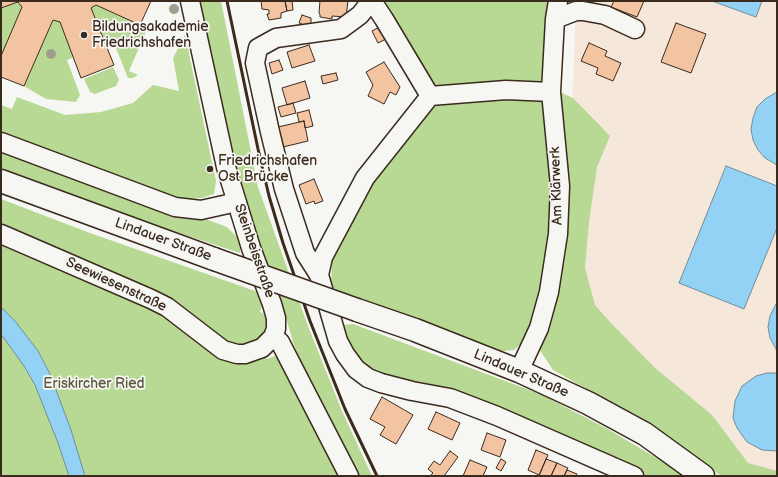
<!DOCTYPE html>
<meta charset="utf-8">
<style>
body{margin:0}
#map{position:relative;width:778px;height:477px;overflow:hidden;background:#f6f6f2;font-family:"Balsamiq Sans",sans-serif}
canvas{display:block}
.frame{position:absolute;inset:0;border:2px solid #3b2a1e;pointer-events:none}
</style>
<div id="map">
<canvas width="778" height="477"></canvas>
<div class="frame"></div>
</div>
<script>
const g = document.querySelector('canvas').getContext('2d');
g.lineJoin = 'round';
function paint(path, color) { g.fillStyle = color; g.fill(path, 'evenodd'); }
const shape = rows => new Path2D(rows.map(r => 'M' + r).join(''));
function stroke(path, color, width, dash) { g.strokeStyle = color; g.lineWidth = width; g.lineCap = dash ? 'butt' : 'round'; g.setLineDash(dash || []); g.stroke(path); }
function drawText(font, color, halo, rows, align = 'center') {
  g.font = font + ' "Balsamiq Sans",sans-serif'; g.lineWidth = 3.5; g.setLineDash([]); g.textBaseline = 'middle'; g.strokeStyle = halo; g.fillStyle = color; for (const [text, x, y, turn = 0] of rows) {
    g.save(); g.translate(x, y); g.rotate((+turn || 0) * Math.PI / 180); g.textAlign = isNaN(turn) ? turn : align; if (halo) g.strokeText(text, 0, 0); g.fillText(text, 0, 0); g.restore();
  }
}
const built = shape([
 [577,1,777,1,777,476,736,476,566,282,575,32]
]);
const green = shape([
 [198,1,221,1,258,187,308,326,342,411,372,476,351,476,323,421,293,342,283,307,261,249,243,195,223,117],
 [385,1,556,1,542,91,552,185,554,230,544,288,527,339,514,350,496,352,344,295,331,286,332,259,376,177,440,96],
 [18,2,22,7,1,56,1,8],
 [96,5,147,29,129,71,138,75,133,78,128,78,114,43,106,45,91,8],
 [53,20,60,22,74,57,67,60,80,95,76,102,46,99,24,86],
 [185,35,216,181,214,194,202,198,177,200,1,134,1,105,12,109,17,97,65,115,101,112,133,103,153,85,179,91,173,58],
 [113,67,119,80,116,86,95,94,90,92,84,79],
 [560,92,573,98,610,136,597,167,589,222,585,268,595,305,609,321,654,367,712,415,748,463,777,471,777,476,721,476,652,426,553,370,538,347,557,291],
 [1,144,227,227,242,242,240,253,106,209,1,169],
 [1,199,90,233,258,292,263,304,260,312,264,314,268,326,264,336,250,345,239,346,228,343,1,228],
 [1,239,152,304,240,363,255,361,265,357,267,359,278,355,346,476,1,476],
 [353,324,540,394,606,428,687,476,638,476,358,368,340,325]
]);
const water = shape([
 [712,1,762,1,756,17,712,1],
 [777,92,777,165,765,158,758,150,753,140,751,129,753,118,757,107,765,99,777,92],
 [726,166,777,186,777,228,744,309,679,283,726,166],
 [777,302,777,351,770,338,768,327,770,316,777,302],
 [1,307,15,321,38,351,50,374,71,430,85,476,69,476,58,443,35,385,24,366,1,334,1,307],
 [767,373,777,373,777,451,762,450,747,442,737,428,733,418,735,401,742,386,756,376,767,373]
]);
const building = shape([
 [1,1,151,1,140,25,96,5,91,8,114,65,81,78,60,22,53,20,24,86,1,77,1,56,22,7,18,2,1,8,1,1],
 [261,1,285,1,287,11,281,13,281,18,269,20,267,14,269,14,269,10,262,9,261,1],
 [285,1,292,1,293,10,287,11,285,1],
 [320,1,348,1,346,17,332,16,332,19,320,17,320,14,319,13,320,1],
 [614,1,644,1,637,17,611,7,614,1],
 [302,15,311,18,311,28,299,23,302,15],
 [676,23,706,34,691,73,661,62,676,23],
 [383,25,390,37,378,43,372,31,383,25],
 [589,43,607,51,605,56,621,63,613,81,596,74,598,68,581,61,589,43],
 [309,45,315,61,292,68,287,52,309,45],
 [279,60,283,70,272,74,269,63,279,60],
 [384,62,400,87,396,95,390,92,384,104,368,96,373,85,366,72,384,62],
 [336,73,338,80,323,84,321,76,336,73],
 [305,81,310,98,287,105,282,88,305,81],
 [293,103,296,113,281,117,278,107,293,103],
 [309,110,313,126,305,128,304,121,299,122,297,113,309,110],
 [304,121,308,141,283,147,278,127,304,121],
 [314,179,323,201,315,204,314,201,306,204,299,185,314,179],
 [382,397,413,415,396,444,380,435,385,427,370,419,382,397],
 [436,412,460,423,452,440,428,429,436,412],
 [487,433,506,440,500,457,481,450,487,433],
 [536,450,548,455,539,475,528,470,536,450],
 [450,451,458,457,444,476,430,476,433,473,428,469,434,461,440,465,450,451],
 [501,459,506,462,501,471,496,468,501,459],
 [546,459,557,463,551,476,539,476,546,459],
 [470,460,487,467,483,476,463,476,470,460],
 [557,463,568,468,564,476,551,476,557,463],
 [567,470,577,474,576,476,564,476,567,470]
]);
const minor = shape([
 [372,1,384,19,430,96],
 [555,19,576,11,583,11,605,15,635,29],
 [551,92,506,90,430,96,365,178,323,257,319,275,338,341,345,354,356,369,368,378,381,383,412,391,450,398,497,416,634,476],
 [1,142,175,207,201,210,237,202],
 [1,234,151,299,167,307,223,350,237,354,245,354,262,348,273,337,276,329,276,318,272,304,251,248,226,167,190,1],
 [319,275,305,253,284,189,270,132,255,63,258,48,276,38,341,29,360,15,371,1],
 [273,337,280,342,349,476],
 [519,371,539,328,549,292,558,234,560,186,551,92,555,19,558,1]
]);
const major = shape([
 [1,181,214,259],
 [357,310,415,330,519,371,588,403,645,434,703,476]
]);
const rail = shape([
 [227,1,258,149,269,196,283,243,310,321,345,409,377,476]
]);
const majorBridge = shape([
 [214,259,357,310]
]);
const trees = [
 [174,9],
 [51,54]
];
const markers = [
 [84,35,4,"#3b2a1e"],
 [210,169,4,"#3b2a1e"]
];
const poiNames = [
 ["Bildungsakademie",92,27],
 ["Friedrichshafen",92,43],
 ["Friedrichshafen",218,161],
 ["Ost Brücke",218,177]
];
const streetNames = [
 ["Am Klärwerk",557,186,-92],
 ["Lindauer Straße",163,240,20],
 ["Steinbeisstraße",254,251,71],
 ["Seewiesenstraße",116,285,25],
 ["Lindauer Straße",521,374,23]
];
const parkNames = [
 ["Eriskircher Ried",94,384]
];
paint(built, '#f5e7da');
paint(green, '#b7d994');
paint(water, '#93d2f4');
stroke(water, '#708f9e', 1);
paint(building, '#f3c4a2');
stroke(building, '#3b2a1e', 1);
stroke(minor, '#3b2a1e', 21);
stroke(major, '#3b2a1e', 25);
stroke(minor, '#f6f6f2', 18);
stroke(major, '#f6f6f2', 22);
stroke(rail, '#3b2a1e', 3);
stroke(majorBridge, '#3b2a1e', 25, []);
stroke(majorBridge, '#f6f6f2', 22);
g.fillStyle = '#a09e8e';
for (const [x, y] of trees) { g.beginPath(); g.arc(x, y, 5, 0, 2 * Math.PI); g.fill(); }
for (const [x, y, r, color] of markers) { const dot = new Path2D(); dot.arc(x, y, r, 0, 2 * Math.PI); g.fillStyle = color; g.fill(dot); stroke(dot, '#f6f6f2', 1.5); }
drawText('14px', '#3b2a1e', '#f6f6f2', poiNames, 'left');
drawText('14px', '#3b2a1e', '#f6f6f2', streetNames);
drawText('14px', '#5a563c', '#f6f6f2', parkNames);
</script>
